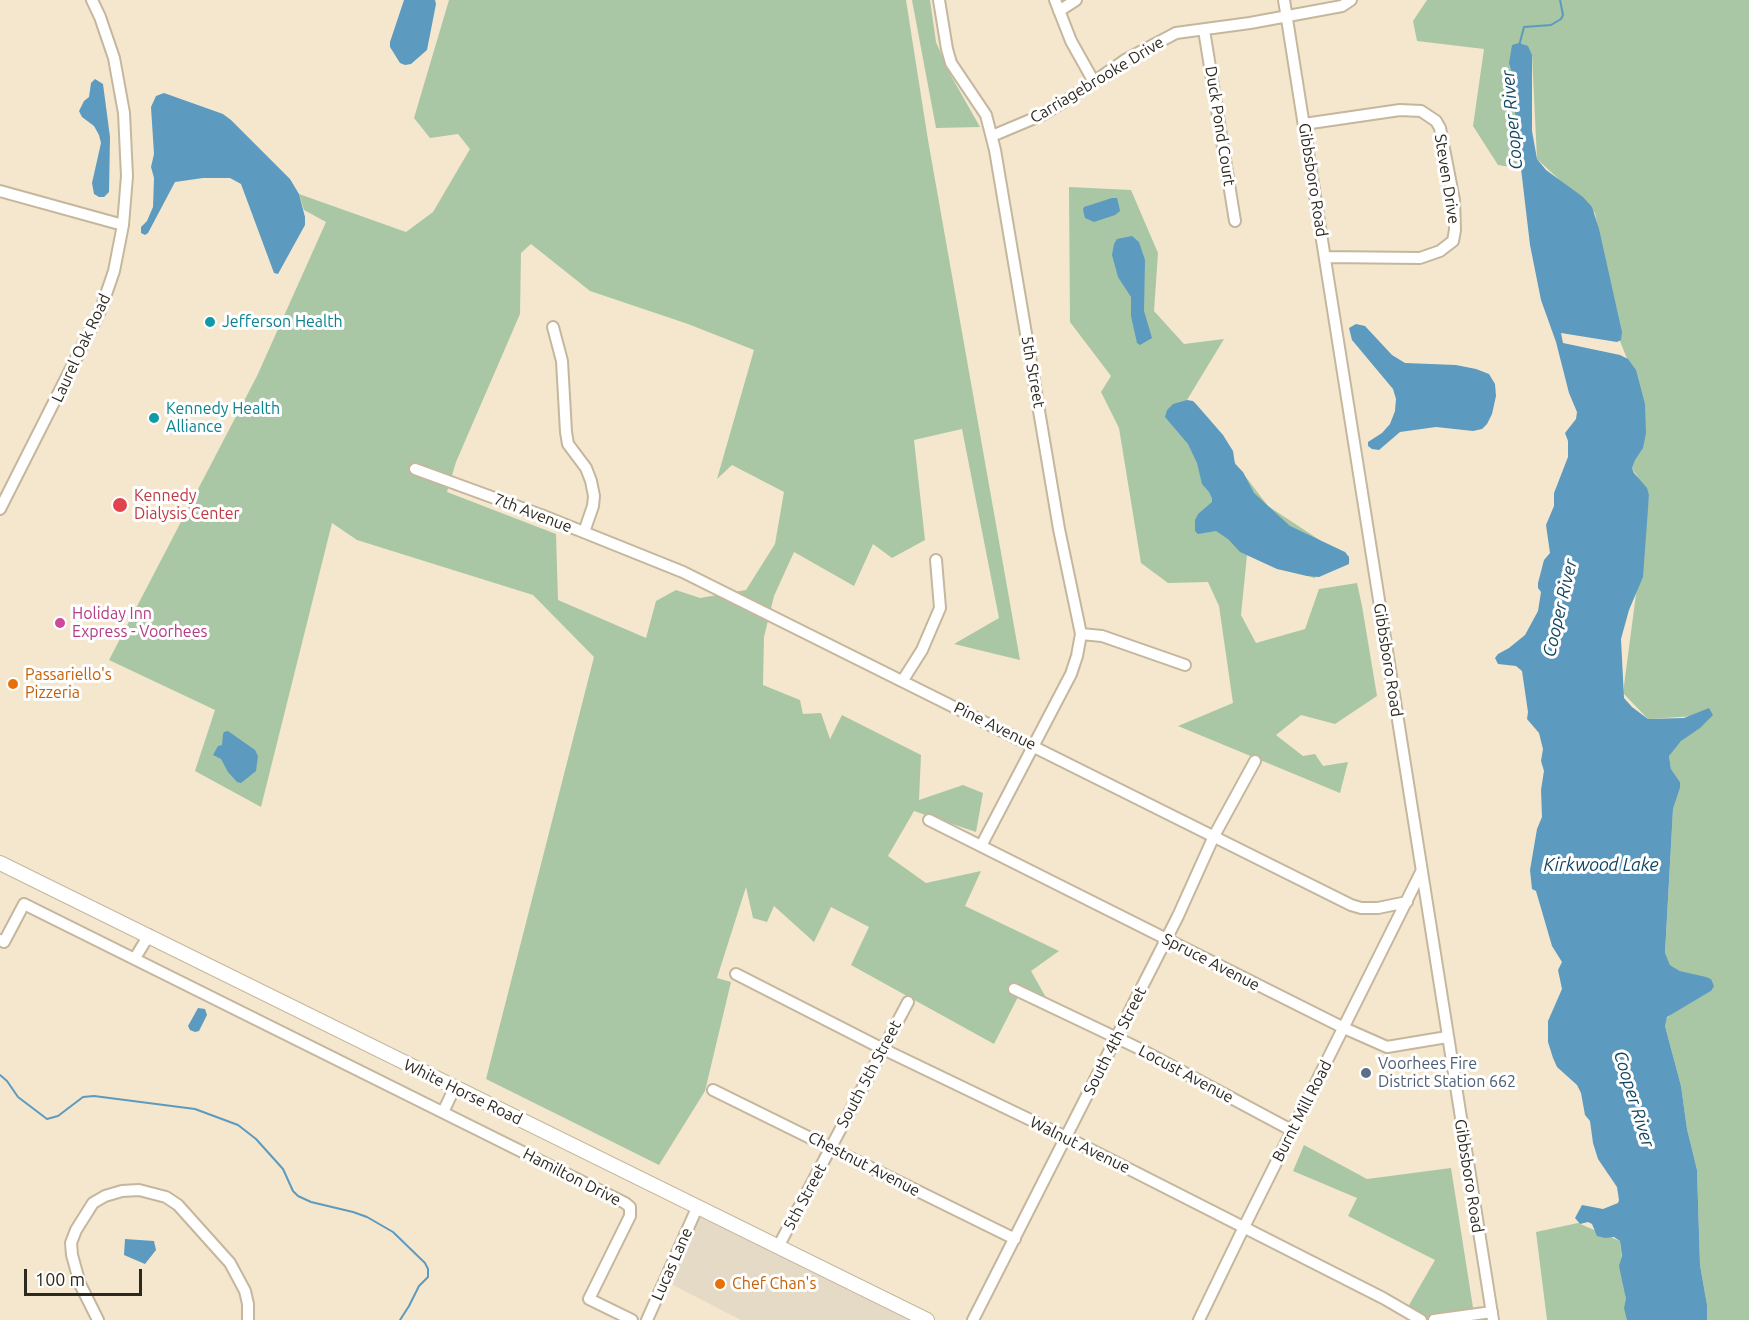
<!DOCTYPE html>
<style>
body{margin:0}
#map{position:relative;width:1749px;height:1320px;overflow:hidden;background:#f5e7cd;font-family:Ubuntu,sans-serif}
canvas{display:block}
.scale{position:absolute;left:24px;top:1269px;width:118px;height:27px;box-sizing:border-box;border:3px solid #2e291f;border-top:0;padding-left:8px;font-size:18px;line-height:21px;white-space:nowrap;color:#2e291f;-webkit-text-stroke:4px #fff;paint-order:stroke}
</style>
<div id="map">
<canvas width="1749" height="1320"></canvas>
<div class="scale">100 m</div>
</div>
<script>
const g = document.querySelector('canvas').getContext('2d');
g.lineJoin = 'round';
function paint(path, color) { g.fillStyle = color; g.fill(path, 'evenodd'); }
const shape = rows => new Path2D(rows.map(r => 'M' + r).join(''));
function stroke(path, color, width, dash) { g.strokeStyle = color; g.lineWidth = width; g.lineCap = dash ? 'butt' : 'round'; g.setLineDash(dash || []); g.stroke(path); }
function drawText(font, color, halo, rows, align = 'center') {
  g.font = font + ' Ubuntu,sans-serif'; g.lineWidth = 6; g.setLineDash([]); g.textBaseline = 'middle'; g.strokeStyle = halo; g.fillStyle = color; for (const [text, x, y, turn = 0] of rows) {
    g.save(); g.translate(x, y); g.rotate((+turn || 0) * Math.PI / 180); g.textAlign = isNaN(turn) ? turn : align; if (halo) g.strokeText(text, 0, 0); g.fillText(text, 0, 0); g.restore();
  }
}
const commercial = shape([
 [697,1208,927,1320,741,1320,665,1281]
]);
const green = shape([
 [449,0,906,0,928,140,1020,660,954,644,999,618,962,429,914,440,925,540,892,558,873,544,854,586,794,552,774,596,764,637,763,685,800,700,803,714,821,713,830,739,842,715,921,755,919,800,963,785,983,793,976,832,914,811,888,856,926,883,981,871,965,906,1059,951,1031,971,1048,1001,1020,993,994,1044,851,965,869,927,831,907,814,942,774,906,767,922,753,918,746,887,717,978,731,982,705,1091,659,1165,486,1079,594,657,533,595,357,540,332,523,261,807,195,771,215,710,109,660,257,376,326,222,304,210,299,194,406,232,433,212,470,149,458,134,430,138,414,118],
 [531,244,590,291,688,324,754,350,717,479,732,465,784,492,775,544,746,590,700,598,676,590,656,601,646,638,558,600,556,534,447,492,456,462,520,314,521,253],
 [912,0,930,0,936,42,950,74,980,127,936,128],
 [1427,0,1749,0,1749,1320,1707,1320,1707,1305,1700,1265,1697,1170,1687,1129,1681,1086,1665,1026,1665,1020,1671,1014,1711,991,1711,979,1680,971,1670,965,1665,954,1673,809,1680,788,1680,782,1671,769,1669,756,1674,747,1712,715,1648,719,1623,693,1649,495,1632,468,1645,404,1620,341,1595,213,1537,159,1532,55,1523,169,1498,165,1473,126,1484,49,1417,41,1413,21],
 [1069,187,1131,190,1158,253,1154,311,1184,344,1224,339,1187,400,1268,506,1350,560,1314,578,1247,555,1241,615,1256,643,1305,629,1319,589,1357,583,1362,606,1377,696,1335,724,1301,715,1276,735,1303,756,1315,754,1323,766,1348,762,1340,793,1178,726,1233,703,1219,606,1208,582,1168,583,1141,563,1119,428,1101,392,1111,376,1070,322],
 [1304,1145,1367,1179,1451,1168,1474,1314,1426,1320,1405,1312,1435,1260,1348,1216,1357,1198,1293,1171],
 [1578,1223,1620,1241,1628,1320,1547,1320,1536,1232]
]);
const water = shape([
 [404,0,435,0,436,4,427,50,411,64,405,65,400,63,390,47,390,42],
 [1519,43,1528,46,1532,55,1532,131,1537,159,1546,170,1583,197,1592,207,1599,229,1622,332,1621,340,1617,342,1561,333,1563,343,1620,355,1628,359,1636,370,1645,404,1646,433,1643,448,1635,460,1632,468,1634,473,1647,488,1649,495,1643,577,1629,610,1621,639,1624,698,1632,707,1648,719,1684,718,1709,708,1713,715,1700,728,1681,741,1669,756,1671,769,1680,782,1680,788,1673,809,1665,953,1670,965,1680,971,1706,977,1711,979,1714,986,1711,991,1667,1017,1665,1026,1681,1086,1687,1129,1697,1170,1700,1265,1707,1305,1707,1320,1627,1320,1624,1308,1626,1299,1619,1266,1622,1256,1620,1241,1614,1237,1605,1238,1597,1236,1592,1224,1588,1222,1580,1224,1575,1218,1582,1205,1603,1209,1618,1203,1619,1200,1617,1187,1598,1159,1593,1143,1590,1121,1585,1115,1581,1093,1577,1085,1557,1067,1553,1058,1548,1042,1548,1021,1562,989,1558,970,1562,962,1552,946,1536,891,1532,889,1530,870,1537,829,1542,817,1541,790,1544,771,1541,761,1543,749,1539,733,1527,719,1528,712,1522,671,1516,666,1498,664,1495,658,1498,654,1509,648,1525,635,1538,611,1541,592,1538,588,1538,583,1544,560,1550,553,1546,525,1554,506,1554,493,1568,457,1568,441,1565,433,1576,419,1577,412,1569,393,1556,342,1541,300,1530,245,1516,126,1513,77,1509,63,1512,45],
 [95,79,103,84,110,137,109,192,104,197,99,197,94,194,92,183,101,143,99,135,94,126,82,117,79,111,84,101,89,97,91,83],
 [164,93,223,114,231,120,290,179,299,194,305,217,305,225,278,274,274,273,241,184,230,178,203,178,175,182,148,233,145,235,141,233,141,227,147,221,153,207,154,178,151,167,154,154,151,107,156,96],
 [1112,198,1117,198,1119,206,1120,211,1115,215,1094,222,1085,218,1083,210,1084,207],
 [1132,236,1139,242,1145,260,1144,311,1152,338,1140,345,1137,343,1131,316,1131,297,1118,277,1112,255,1114,244,1117,239],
 [1356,324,1365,326,1392,355,1405,363,1456,365,1476,369,1489,374,1495,384,1496,396,1492,414,1487,424,1482,429,1473,431,1436,427,1400,432,1379,450,1372,449,1368,446,1368,442,1382,433,1390,424,1395,411,1396,399,1393,389,1352,340,1349,328],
 [1187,400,1193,401,1196,404,1223,435,1233,451,1235,464,1243,472,1254,493,1290,526,1345,552,1349,557,1349,564,1319,577,1307,576,1277,569,1240,552,1228,539,1216,531,1198,534,1195,531,1195,520,1198,514,1212,502,1212,498,1209,492,1202,484,1197,463,1188,444,1165,417,1167,410,1173,404],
 [228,731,255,750,258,756,256,771,241,783,237,782,228,772,221,759,213,755,218,746,222,745,223,734,224,732],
 [198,1008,205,1009,207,1015,199,1031,195,1032,190,1030,188,1026],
 [125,1239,154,1241,156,1250,145,1264,124,1255]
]);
const stream = shape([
 [1519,46,1524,27,1551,25,1561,19,1563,15,1560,0],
 [0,1075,7,1081,18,1097,47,1119,58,1116,83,1097,94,1096,195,1109,238,1125,256,1139,283,1169,293,1191,298,1196,311,1202,353,1212,367,1217,393,1232,425,1263,428,1269,428,1277,419,1286,409,1306,400,1320]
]);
const minor = shape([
 [939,0,947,49,951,63,986,115,995,150,1059,529,1081,634,1077,656,1071,674,981,846],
 [1055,0,1071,41,1094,82],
 [1284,0,1493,1320],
 [1059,11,1076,0],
 [1204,30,1235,221],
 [1304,124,1400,110,1421,111,1436,121,1440,128,1454,200,1455,230,1453,241,1440,251,1420,258,1325,257],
 [992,136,1042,115,1075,95,1125,60,1176,33,1250,23,1342,6,1351,0],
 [0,191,123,225],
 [553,327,562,361,566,432,568,444,586,468,591,481,594,496,593,506,584,532],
 [415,469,541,515,683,572,1351,905,1361,908,1378,908,1407,902],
 [0,509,101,309,114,271,123,225,127,176,124,113,114,58,100,17,92,0],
 [1081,634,1102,636,1185,665],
 [903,680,922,650,940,608,936,560],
 [929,820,1344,1028,1387,1047,1447,1037],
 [0,940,4,942,24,904,625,1203,630,1207,630,1216,589,1299,632,1320],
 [135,958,149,935],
 [736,974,883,1049,1066,1137,1383,1298,1421,1320],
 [1014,989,1138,1048,1293,1131],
 [713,1090,1015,1239],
 [443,1112,455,1087],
 [778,1247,908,1002],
 [98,1320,80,1284,72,1255,71,1243,76,1230,93,1203,105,1196,122,1191,139,1190,166,1197,178,1205,230,1263,245,1291,248,1304,248,1320],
 [647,1320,697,1208],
 [973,1320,1178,916,1214,836,1255,761],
 [1199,1320,1244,1227,1421,872],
 [1434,1320,1492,1312]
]);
const major = shape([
 [0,863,927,1320]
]);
const markers = [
 [210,322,6,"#0f9aa8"],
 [154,418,6,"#0f9aa8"],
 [120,505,8,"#e0444e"],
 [60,623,6,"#d1479c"],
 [13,684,6,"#e8710a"],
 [1366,1073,6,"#5c6f8a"],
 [720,1284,6,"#e8710a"]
];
const streetNames = [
 ["Carriagebrooke Drive",1097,80,-31],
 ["Duck Pond Court",1220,126,81],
 ["Steven Drive",1447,179,81],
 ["Gibbsboro Road",1313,180,81],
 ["Laurel Oak Road",81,348,-65],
 ["5th Street",1033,372,80],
 ["7th Avenue",533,513,21],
 ["Gibbsboro Road",1388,660,81],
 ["Pine Avenue",995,726,26],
 ["Spruce Avenue",1211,962,27],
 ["South 4th Street",1115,1041,-63],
 ["South 5th Street",869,1074,-62],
 ["Locust Avenue",1186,1074,28],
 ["White Horse Road",463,1092,26],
 ["Burnt Mill Road",1302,1111,-63],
 ["Walnut Avenue",1080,1145,26],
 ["Chestnut Avenue",864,1164,27],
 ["Gibbsboro Road",1469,1176,81],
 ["Hamilton Drive",572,1177,27],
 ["5th Street",805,1197,-62],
 ["Lucas Lane",672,1264,-66]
];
const cultureNames = [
 ["Jefferson Health",222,322],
 ["Kennedy Health",166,409],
 ["Alliance",166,427]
];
const healthNames = [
 ["Kennedy",134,496],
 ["Dialysis Center",134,514]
];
const hotelNames = [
 ["Holiday Inn",72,614],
 ["Express - Voorhees",72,632]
];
const foodNames = [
 ["Passariello's",25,675],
 ["Pizzeria",25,693],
 ["Chef Chan's",732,1284]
];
const serviceNames = [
 ["Voorhees Fire",1378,1064],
 ["District Station 662",1378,1082]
];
const waterNames = [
 ["Cooper River",1512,120,-95],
 ["Cooper River",1560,608,-77],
 ["Kirkwood Lake",1601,865],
 ["Cooper River",1634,1099,73]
];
paint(commercial, '#e4dac6');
paint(green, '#a9c7a5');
paint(water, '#5c9abf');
stroke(stream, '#5c9abf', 2);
stroke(minor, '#c4b79d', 14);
stroke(major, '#c4b79d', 16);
stroke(minor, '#fff', 10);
stroke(major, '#fff', 14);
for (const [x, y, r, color] of markers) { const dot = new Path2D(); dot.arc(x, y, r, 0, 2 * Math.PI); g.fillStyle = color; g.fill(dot); stroke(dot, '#fff', 2); }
drawText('16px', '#2e291f', '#fff', streetNames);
drawText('16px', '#0d838f', '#fff', cultureNames, 'left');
drawText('16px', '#be3a42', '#fff', healthNames, 'left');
drawText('16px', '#b23c85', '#fff', hotelNames, 'left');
drawText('16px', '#c56008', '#fff', foodNames, 'left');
drawText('16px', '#4e5e75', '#fff', serviceNames, 'left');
drawText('italic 18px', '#144661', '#fff', waterNames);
</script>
